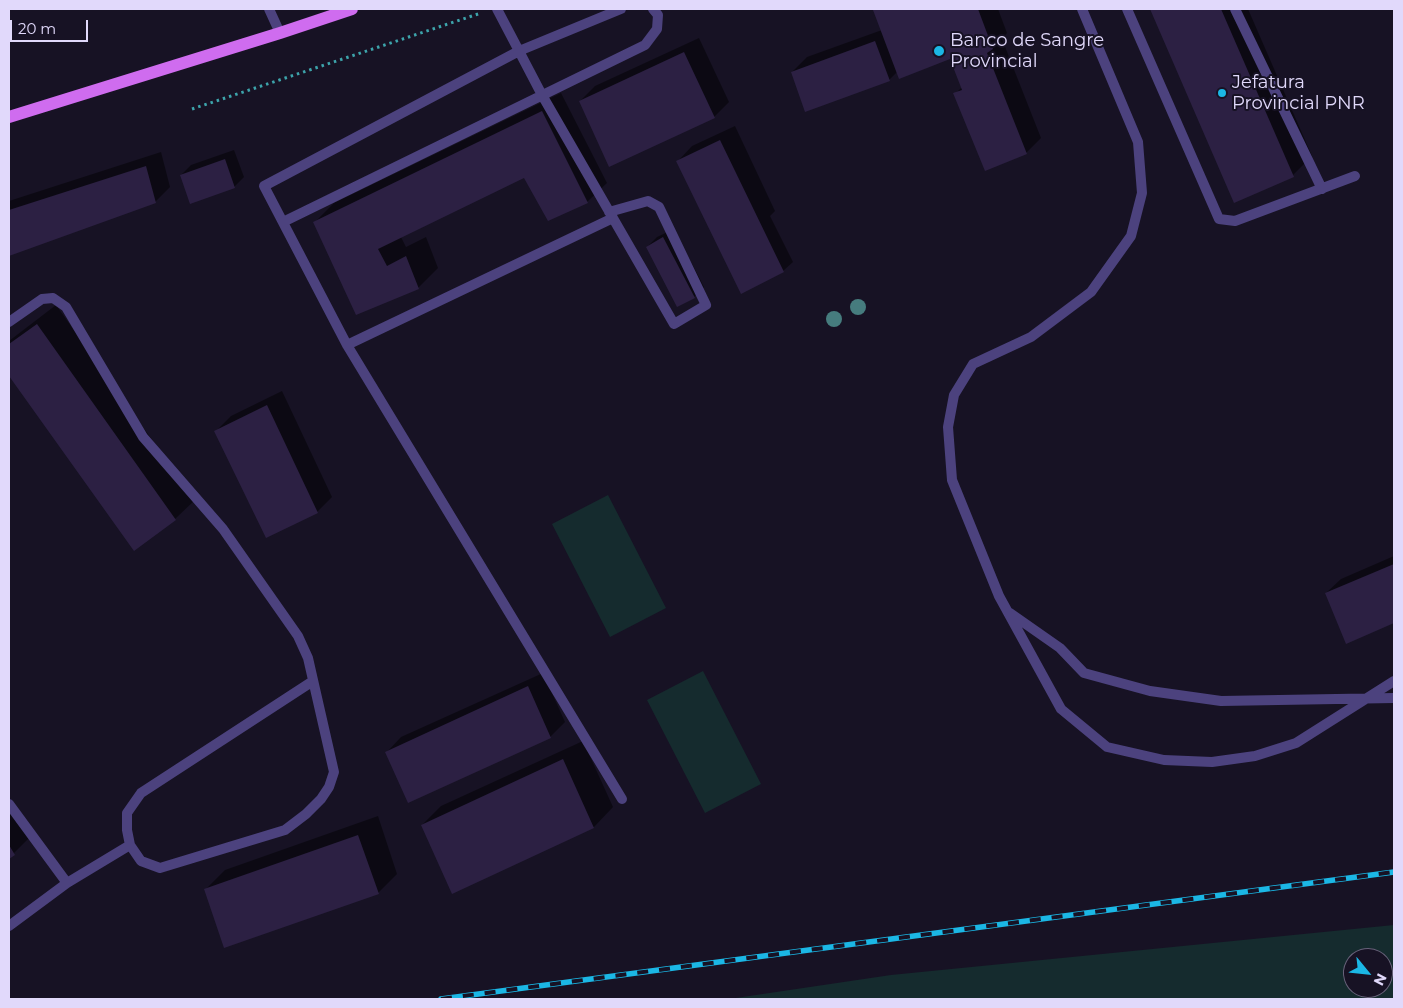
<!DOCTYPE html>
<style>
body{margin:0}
#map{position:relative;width:1403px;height:1008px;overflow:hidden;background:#171224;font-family:Montserrat,sans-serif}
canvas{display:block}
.frame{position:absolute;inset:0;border:10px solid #e1d9fb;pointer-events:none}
.north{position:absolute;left:1343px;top:948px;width:50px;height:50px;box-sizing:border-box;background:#171224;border:1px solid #68627a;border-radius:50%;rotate:118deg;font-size:14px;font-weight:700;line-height:20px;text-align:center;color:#e1d9fb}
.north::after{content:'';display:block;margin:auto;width:18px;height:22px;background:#1bb7e5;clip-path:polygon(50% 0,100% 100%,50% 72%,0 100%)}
.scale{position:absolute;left:10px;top:20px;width:78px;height:22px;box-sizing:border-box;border:2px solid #e1d9fb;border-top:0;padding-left:6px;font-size:15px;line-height:18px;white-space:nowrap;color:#e1d9fb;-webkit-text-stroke:4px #171224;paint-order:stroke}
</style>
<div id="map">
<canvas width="1403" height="1008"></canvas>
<div class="frame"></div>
<div class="north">N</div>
<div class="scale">20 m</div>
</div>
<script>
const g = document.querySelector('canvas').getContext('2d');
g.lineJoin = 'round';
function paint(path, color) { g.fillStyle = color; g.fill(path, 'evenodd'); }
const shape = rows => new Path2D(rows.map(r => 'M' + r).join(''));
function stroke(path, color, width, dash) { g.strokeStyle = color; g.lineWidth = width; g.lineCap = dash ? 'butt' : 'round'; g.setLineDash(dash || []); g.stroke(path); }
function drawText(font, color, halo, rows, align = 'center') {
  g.font = font + ' Montserrat,sans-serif'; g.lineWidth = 4; g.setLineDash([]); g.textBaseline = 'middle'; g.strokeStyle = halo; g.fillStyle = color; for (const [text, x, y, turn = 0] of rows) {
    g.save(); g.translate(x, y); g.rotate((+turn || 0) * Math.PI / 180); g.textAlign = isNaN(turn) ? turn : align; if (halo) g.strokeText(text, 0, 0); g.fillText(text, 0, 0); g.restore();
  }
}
const green = shape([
 [608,495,666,608,610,637,552,524],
 [703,671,761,784,705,813,647,700],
 [1394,925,1394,999,729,999,891,975],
 [1353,958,1383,958,1383,988,1353,988]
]);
const shadow = shape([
 [875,9,998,9,1007,33,1002,39,1041,138,1026,153,955,94,962,87,950,57,898,71,889,80,792,72,807,57,882,30,874,10],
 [1151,9,1248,9,1312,156,1293,175,1235,201],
 [699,38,729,102,714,117,580,101,595,86],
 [561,93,607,183,587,202,525,176,401,237,406,247,426,237,438,268,418,288,314,223,334,203],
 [735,126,775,211,770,216,793,262,783,271,678,161,692,146],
 [234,150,244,177,234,187,181,175,191,165],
 [161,152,170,187,155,202,9,255,9,201],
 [674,229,704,287,694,297,647,247,657,237],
 [56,305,195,500,175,519,134,549,9,374,9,341],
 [282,391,332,497,317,512,216,431,231,416],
 [1394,556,1394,622,1346,642,1326,593,1341,579],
 [543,673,565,722,550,737,387,752,401,737],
 [583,741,613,807,594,827,452,892,422,825,441,806],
 [9,797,33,834,9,858],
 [378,816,397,874,378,893,206,889,225,870]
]);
const building = shape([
 [875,9,978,9,993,49,987,53,1027,154,985,171,953,93,962,90,950,59,899,79,873,10],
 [1150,9,1221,9,1294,177,1234,203],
 [875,41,890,81,805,112,791,72],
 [684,52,715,118,609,167,579,101],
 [542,111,588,203,548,221,524,178,378,249,387,266,406,256,419,289,356,315,313,222],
 [720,140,784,272,741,294,676,161],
 [225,159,235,188,190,204,180,175],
 [146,166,156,203,9,256,9,210],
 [663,237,695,298,677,307,646,247],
 [37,324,176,520,134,551,9,376,9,344],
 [267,405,318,513,266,538,214,431],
 [1394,564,1394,623,1346,644,1325,593],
 [528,686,551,738,408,803,385,752],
 [563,759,594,828,452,894,421,825],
 [358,835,379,894,224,948,204,889],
 [9,845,15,855,9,859]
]);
const path = shape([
 [192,109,481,13]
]);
const lane = shape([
 [269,9,280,33],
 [497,9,519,51,264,186,347,345,622,799],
 [1082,9,1138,142,1142,193,1131,236,1091,292,1031,337,973,364,954,395,948,427,952,480,999,596,1061,709,1107,747,1164,760,1212,762,1255,756,1296,743,1394,681],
 [1127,9,1219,219,1235,221,1355,176],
 [1235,9,1322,189],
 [609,212,648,201,659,207,706,305,674,324,542,95,519,51,621,9],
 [283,222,645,45,657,29,658,15,653,9],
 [9,322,42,299,53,298,66,307,143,437,223,529,298,636,308,658,334,772,329,787,321,799,306,814,285,830,160,868,141,861,130,845,127,830,127,813,141,793,313,681],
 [347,345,613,218],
 [1010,613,1060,648,1084,673,1150,691,1221,701,1394,698],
 [9,804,67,883,130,845],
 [9,926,67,883]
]);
const primary = shape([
 [9,117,280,33,352,9]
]);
const rail = shape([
 [441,999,1394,872]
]);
const trees = [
 [858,307],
 [834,319]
];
const markers = [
 [939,51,6,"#1bb7e5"],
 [1222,93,5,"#1bb7e5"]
];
const poiNames = [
 ["Banco de Sangre",950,41],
 ["Provincial",950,62],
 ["Jefatura",1232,83],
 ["Provincial PNR",1232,104]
];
paint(green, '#152b2e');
paint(shadow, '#0007');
paint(building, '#2c2043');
stroke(path, '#3da4ab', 3, [2.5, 4]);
stroke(lane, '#4c427e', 10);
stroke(primary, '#cf6cef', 12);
stroke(rail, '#1bb7e5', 5.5);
stroke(rail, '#171224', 4, [11]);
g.fillStyle = '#467c7e';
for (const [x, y] of trees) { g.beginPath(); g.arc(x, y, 8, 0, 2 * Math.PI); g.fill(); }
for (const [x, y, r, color] of markers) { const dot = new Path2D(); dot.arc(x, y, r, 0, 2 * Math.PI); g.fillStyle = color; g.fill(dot); stroke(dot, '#171224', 2); }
drawText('18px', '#e1d9fb', '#171224', poiNames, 'left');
</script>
